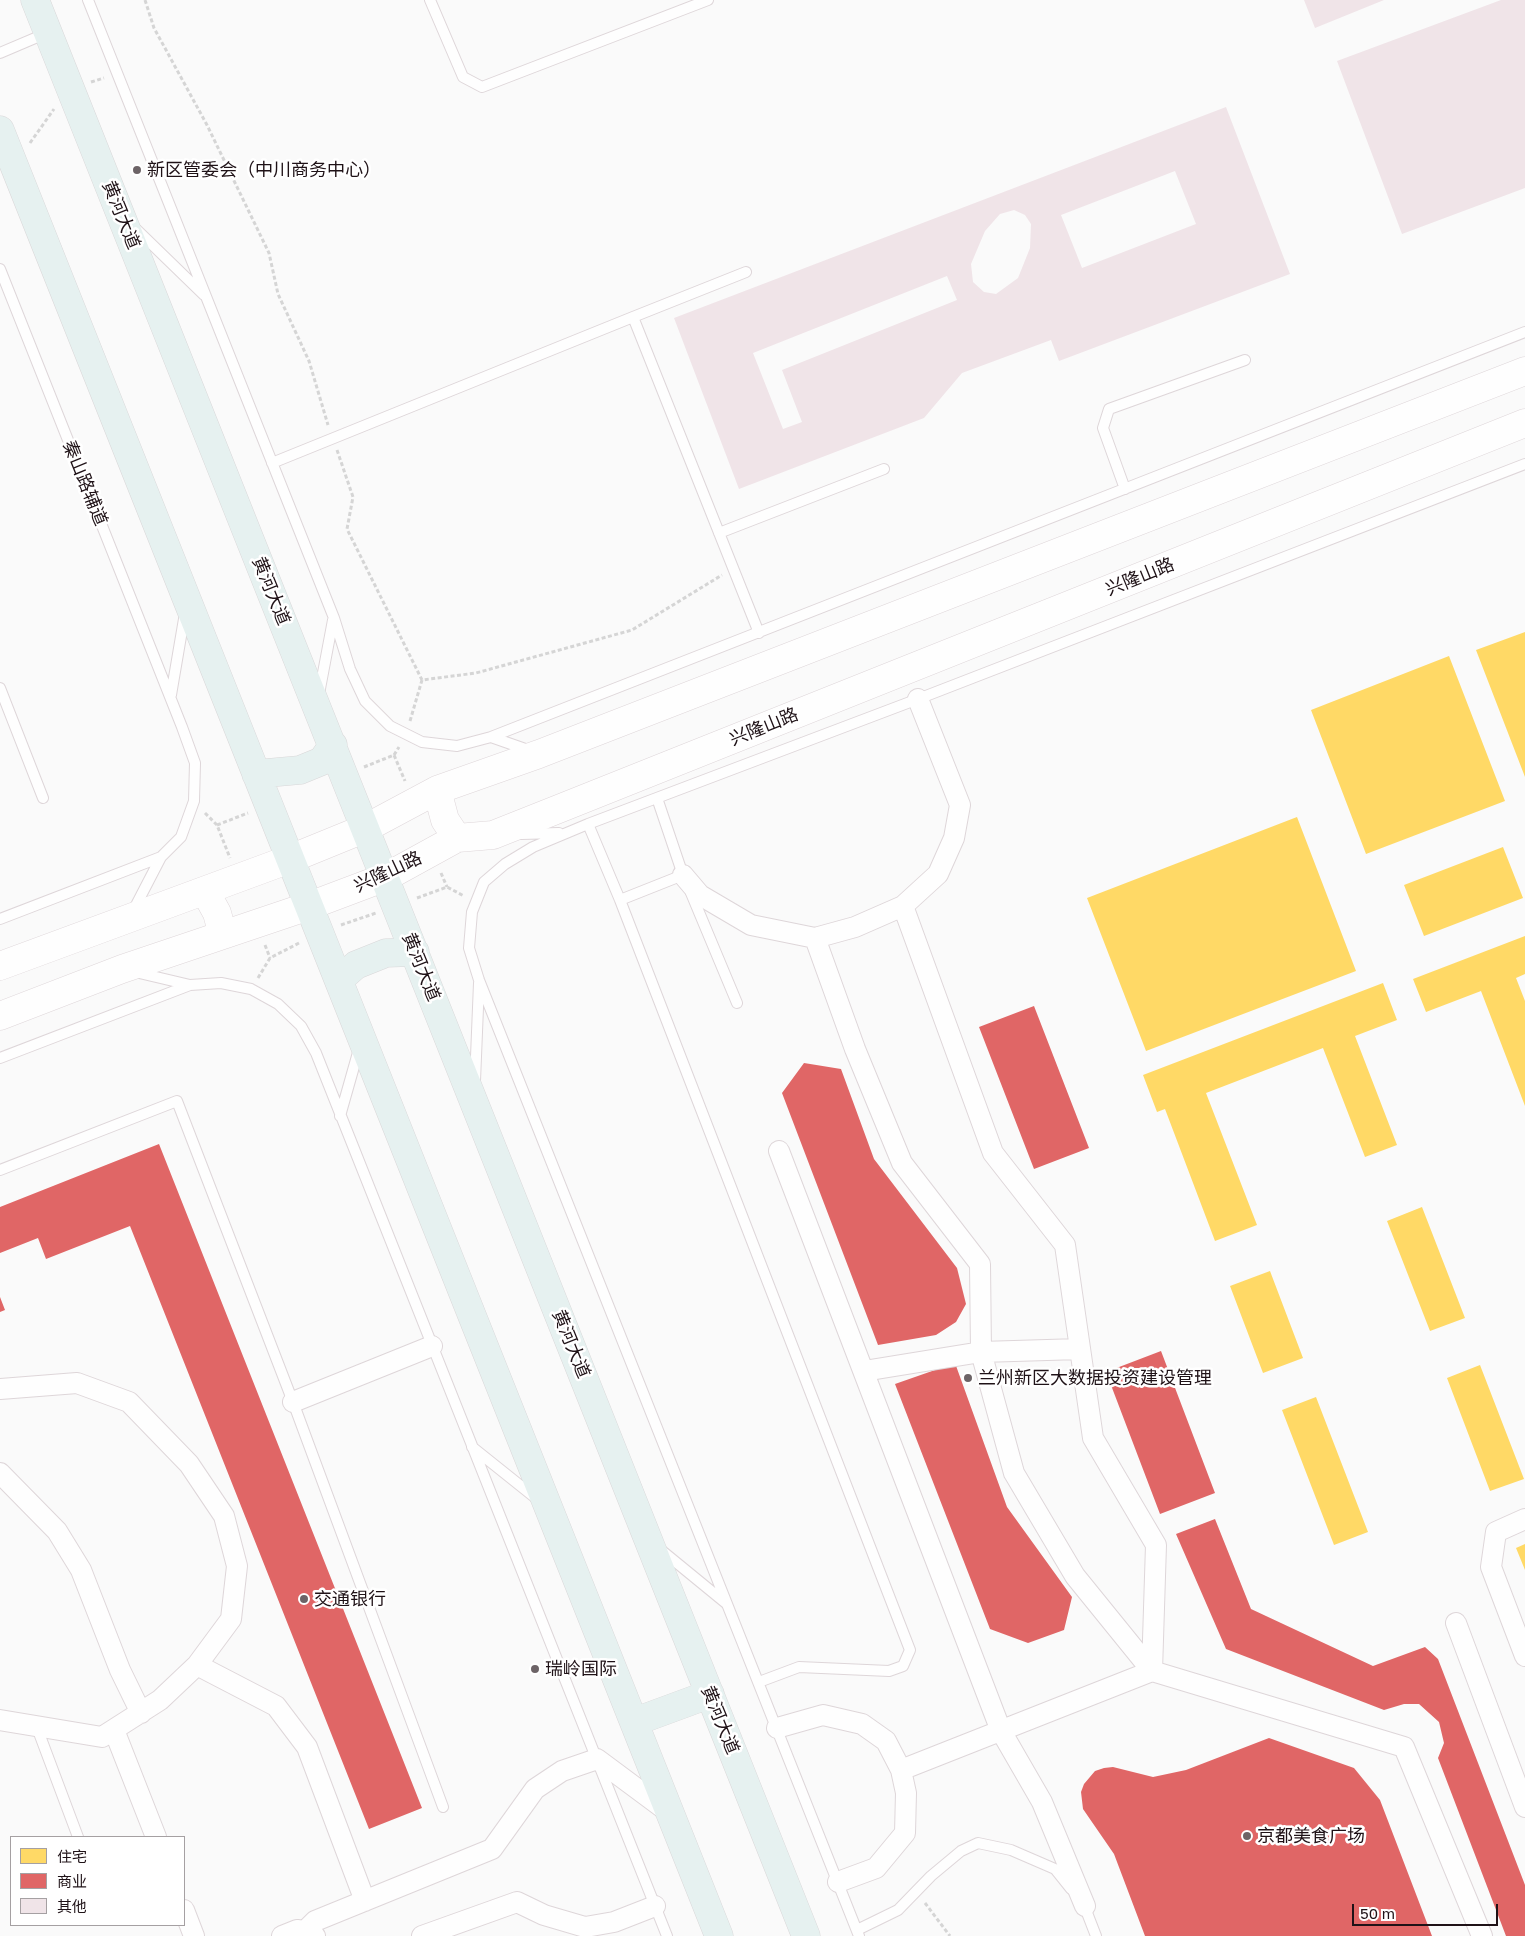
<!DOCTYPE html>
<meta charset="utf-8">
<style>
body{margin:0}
#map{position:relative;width:1525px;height:1936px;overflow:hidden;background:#fafafa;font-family:"Golos Text","Noto Sans SC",sans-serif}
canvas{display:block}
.legend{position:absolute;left:10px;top:1836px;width:175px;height:90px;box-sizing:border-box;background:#fff;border:1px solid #a5a0a2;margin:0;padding:6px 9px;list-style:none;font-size:15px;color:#1f1217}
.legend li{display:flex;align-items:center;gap:10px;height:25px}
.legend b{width:25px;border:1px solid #a5a0a2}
.scale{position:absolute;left:1352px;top:1904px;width:146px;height:22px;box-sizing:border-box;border:2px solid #1f1217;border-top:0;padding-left:6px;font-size:15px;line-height:18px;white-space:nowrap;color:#1f1217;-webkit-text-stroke:4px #fff;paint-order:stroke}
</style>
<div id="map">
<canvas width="1525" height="1936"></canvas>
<ul class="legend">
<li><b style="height:14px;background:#ffd966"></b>住宅</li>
<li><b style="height:14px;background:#e06666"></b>商业</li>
<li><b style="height:14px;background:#f0e4e8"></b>其他</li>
</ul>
<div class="scale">50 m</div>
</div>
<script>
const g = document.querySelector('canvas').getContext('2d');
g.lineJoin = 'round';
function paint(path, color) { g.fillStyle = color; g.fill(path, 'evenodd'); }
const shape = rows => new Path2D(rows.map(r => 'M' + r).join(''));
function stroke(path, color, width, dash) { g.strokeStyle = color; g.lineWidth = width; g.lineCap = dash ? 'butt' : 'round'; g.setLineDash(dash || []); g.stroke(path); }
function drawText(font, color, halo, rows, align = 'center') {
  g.font = font + ' "Golos Text","Noto Sans SC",sans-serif'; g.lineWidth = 5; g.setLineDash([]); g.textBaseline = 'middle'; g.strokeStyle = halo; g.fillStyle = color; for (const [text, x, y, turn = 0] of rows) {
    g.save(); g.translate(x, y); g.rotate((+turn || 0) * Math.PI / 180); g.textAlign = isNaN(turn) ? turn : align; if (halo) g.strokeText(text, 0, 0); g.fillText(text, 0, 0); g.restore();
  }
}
const homes = shape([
 [1525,632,1525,777,1476,650],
 [1449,656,1505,801,1366,854,1311,710],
 [1297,817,1356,971,1146,1051,1087,898],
 [1503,847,1523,898,1424,936,1404,885],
 [1525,936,1525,974,1516,978,1525,1001,1525,1106,1481,991,1426,1012,1413,979],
 [1383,983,1397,1020,1355,1036,1397,1145,1365,1157,1323,1048,1206,1093,1257,1225,1215,1241,1165,1109,1157,1112,1143,1075],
 [1422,1207,1465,1318,1430,1331,1387,1221],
 [1270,1271,1303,1358,1263,1373,1230,1286],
 [1480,1365,1524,1479,1490,1491,1447,1378],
 [1316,1397,1368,1532,1334,1545,1282,1410],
 [1525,1544,1525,1570,1516,1548]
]);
const shops = shape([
 [1034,1006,1089,1148,1034,1169,979,1027],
 [804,1063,841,1069,874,1159,957,1268,966,1304,956,1322,936,1335,878,1345,782,1093],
 [159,1144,422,1808,369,1829,130,1226,46,1259,38,1238,0,1253,0,1207],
 [0,1297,5,1310,0,1312],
 [1161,1351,1215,1493,1160,1514,1106,1372],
 [955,1363,1007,1507,1072,1597,1064,1630,1028,1643,990,1629,895,1384],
 [1215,1519,1251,1609,1373,1666,1425,1647,1438,1659,1525,1885,1525,1936,1506,1936,1438,1758,1444,1743,1439,1722,1419,1704,1404,1704,1384,1710,1226,1649,1176,1534],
 [1269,1738,1354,1768,1380,1800,1432,1936,1145,1936,1114,1854,1083,1809,1081,1792,1084,1784,1095,1771,1104,1768,1113,1767,1153,1777,1186,1770]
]);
const building = shape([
 [1304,0,1384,0,1315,28],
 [1501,0,1525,0,1525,188,1402,234,1337,61],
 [1226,107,1290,274,1059,361,1051,340,962,373,924,418,739,489,674,318],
 [1175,171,1196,224,1082,268,1061,215],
 [1014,210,1025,215,1031,224,1030,248,1018,278,996,294,984,292,973,282,971,264,985,231,1000,214],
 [947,276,957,300,782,370,802,422,783,429,753,353]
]);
const path = shape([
 [145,0,154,28,207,125,269,253,278,294,309,361,328,425],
 [91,82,104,78],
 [30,143,54,109],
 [337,450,353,497,347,529,422,680],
 [410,721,422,680,476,673,632,630,722,575],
 [394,755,399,747],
 [364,767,394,755,405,781],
 [205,813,217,825,230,858],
 [217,825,248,813],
 [441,873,447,887],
 [417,898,447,887,464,896],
 [341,925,376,913],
 [265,945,270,958],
 [258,978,270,958,299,943],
 [925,1903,950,1936]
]);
const lane = shape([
 [88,0,334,618,350,669,365,701,390,726,422,742,457,746,491,737,1525,332],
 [430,0,463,77,482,87,708,0],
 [0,53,47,33],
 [135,228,204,295],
 [0,269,182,727,195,763,194,801,181,837,161,857,133,911],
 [633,317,746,272],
 [272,463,633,317,759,633],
 [1125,489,1103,428,1109,409,1245,360],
 [719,533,884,469],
 [0,688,43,798],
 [319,694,333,620],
 [171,695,185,613],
 [491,737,531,751],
 [657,798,684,878],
 [588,824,620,900,910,1650,903,1666,889,1671,799,1667,759,1682],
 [521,834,559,833],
 [691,893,737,1003],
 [620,900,683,875],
 [0,919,161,857],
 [135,972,190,985],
 [0,1058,190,985,221,983,251,989,278,1004,301,1026,316,1053,667,1936],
 [475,1081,479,983],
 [340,1116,359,1049],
 [0,1170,177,1101,293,1402,443,1807],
 [472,1447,537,1499],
 [661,1550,727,1604],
 [36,1725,78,1837],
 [1084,1905,1096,1936],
 [857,1930,898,1910,931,1876,961,1851,978,1843,1011,1850,1055,1869,1071,1889],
 [859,1936,479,980,469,948,472,912,484,882,505,864,533,847,588,824,918,699,1525,464]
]);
const street = shape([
 [683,875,700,895,751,925,815,938,855,927,903,906,938,874,954,838,960,805,918,699],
 [903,906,993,1153,1065,1245,1093,1438,1156,1545,1152,1671],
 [815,938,855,1049,902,1163,980,1264,981,1352,1014,1473,1075,1576,1152,1671],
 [779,1151,1001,1731,1042,1802,1085,1906],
 [864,1371,981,1352,1080,1349],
 [0,1389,77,1383,129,1402,189,1464,224,1516,237,1566,231,1619,197,1665,160,1700,102,1737,0,1720],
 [293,1402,432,1346],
 [0,1473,57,1531,81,1570,120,1670,141,1713],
 [1525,1519,1496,1532,1491,1567,1525,1656],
 [1456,1623,1525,1807],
 [197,1665,276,1706,307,1747,365,1901],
 [777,1728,823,1715,862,1724,886,1741,901,1770,906,1793,905,1833,876,1868,838,1882],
 [114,1730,156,1837],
 [901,1770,1152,1671,1404,1747,1482,1936],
 [184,1910,194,1936],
 [305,1931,315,1921,492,1849,535,1789,562,1771,597,1759,671,1814],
 [282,1936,297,1930,305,1931,315,1936],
 [422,1936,517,1902,544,1915,585,1927,614,1922,655,1906]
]);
const secondary = shape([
 [437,790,445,820,457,838],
 [205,891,217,913,223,935],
 [0,966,290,859,366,828,437,790,539,754,1525,371],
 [0,1016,122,969,309,906,386,877,457,838,493,835,556,810,1525,423]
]);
const primary = shape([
 [35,0,806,1936],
 [0,130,719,1936],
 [256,774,300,770,322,761,333,745],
 [339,980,356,965,386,953,415,952],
 [634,1722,710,1694]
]);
const markers = [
 [137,170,5,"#6c6366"],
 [968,1378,5,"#6c6366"],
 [304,1599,5,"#6c6366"],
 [535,1669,5,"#6c6366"],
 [1247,1836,5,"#6c6366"]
];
const poiNames = [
 ["新区管委会（中川商务中心）",147,170],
 ["兰州新区大数据投资建设管理",978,1378],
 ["交通银行",314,1599],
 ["瑞岭国际",545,1669],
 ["京都美食广场",1257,1836]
];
const streetNames = [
 ["黄河大道",121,215,68],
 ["秦山路辅道",85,483,68],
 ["兴隆山路",1140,577,-22],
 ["黄河大道",271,591,68],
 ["兴隆山路",764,727,-22],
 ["兴隆山路",388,872,-25],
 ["黄河大道",421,967,68],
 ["黄河大道",571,1344,68],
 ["黄河大道",720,1720,68]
];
paint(homes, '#ffd966');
paint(shops, '#e06666');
paint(building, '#f0e4e8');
stroke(lane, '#ded6d9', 12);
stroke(street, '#ded6d9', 22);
stroke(secondary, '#ded6d9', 29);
stroke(primary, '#d9d7d8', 29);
stroke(path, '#d5d5d5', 3, [4, 2.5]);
stroke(lane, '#fefefe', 10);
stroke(street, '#fefefe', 20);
stroke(secondary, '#fefefe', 28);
stroke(primary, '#e6f1f0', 28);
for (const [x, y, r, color] of markers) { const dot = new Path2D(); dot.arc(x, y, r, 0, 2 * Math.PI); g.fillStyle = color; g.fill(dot); stroke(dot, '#fff', 2); }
drawText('18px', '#1f1217', '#fff', poiNames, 'left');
drawText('18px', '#1f1217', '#fff', streetNames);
</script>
